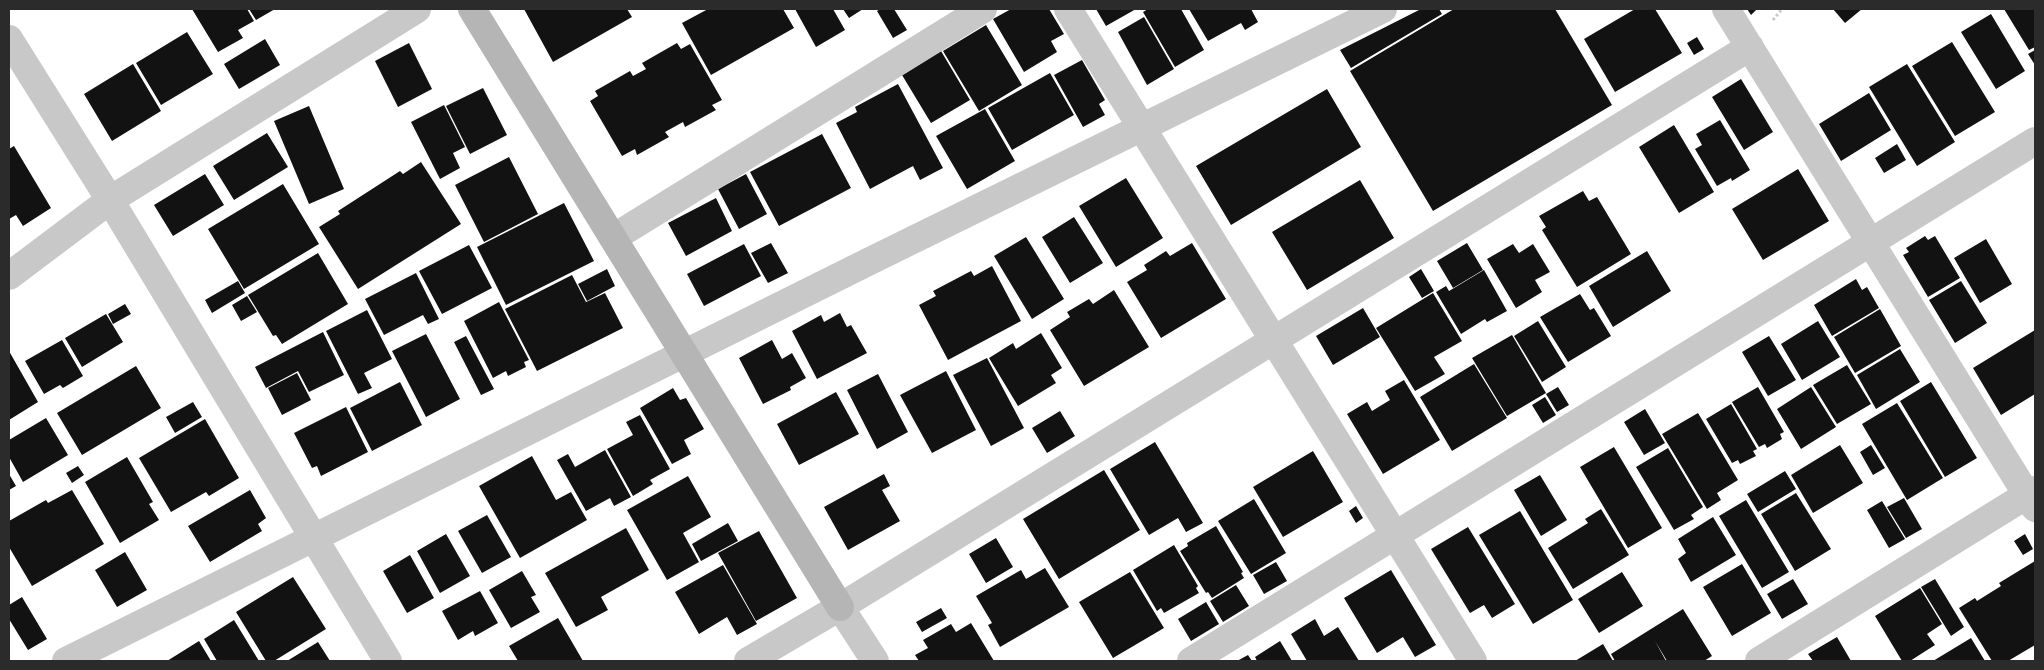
<!DOCTYPE html>
<style>
body{margin:0}
#map{position:relative;width:2044px;height:670px;overflow:hidden;background:#fff;font-family:"Sofia Sans Condensed",sans-serif}
canvas{display:block}
.frame{position:absolute;inset:0;border:10px solid #2b2b2b;pointer-events:none}
</style>
<div id="map">
<canvas width="2044" height="670"></canvas>
<div class="frame"></div>
</div>
<script>
const g = document.querySelector('canvas').getContext('2d');
g.lineJoin = 'round';
function paint(path, color) { g.fillStyle = color; g.fill(path, 'evenodd'); }
const shape = rows => new Path2D(rows.map(r => 'M' + r).join(''));
function stroke(path, color, width, dash) { g.strokeStyle = color; g.lineWidth = width; g.lineCap = dash ? 'butt' : 'round'; g.setLineDash(dash || []); g.stroke(path); }
const building = shape([
 [192,9,247,9,254,21,238,30,243,38,218,52],
 [249,9,275,9,256,20],
 [524,9,627,9,632,17,553,62],
 [708,9,783,9,794,28,711,75,682,23],
 [795,9,833,9,845,30,816,47],
 [843,9,863,9,849,18],
 [880,9,894,9,907,30,893,38,877,11],
 [1011,9,1049,9,1064,34,1051,41,1057,52,1024,72,993,19],
 [1096,9,1136,9,1106,26],
 [1148,9,1181,9,1204,50,1175,67,1143,12],
 [1189,9,1251,9,1258,22,1245,30,1241,23,1208,41],
 [1421,9,1439,9,1442,14,1351,68,1340,50],
 [1454,9,1555,9,1612,105,1433,211,1350,71],
 [1635,9,1655,9,1682,53,1615,92,1584,39],
 [1747,9,1757,9,1751,15],
 [1833,9,1862,9,1845,23],
 [2004,9,2035,9,2035,47,2029,50],
 [1991,14,2025,71,1996,89,1961,32],
 [1144,17,1174,69,1147,85,1118,32],
 [986,25,1022,85,979,111,943,51],
 [187,32,213,74,161,105,136,63],
 [1697,37,1704,49,1694,55,1687,43],
 [265,39,280,65,239,89,224,64],
 [1952,42,1995,112,1955,136,1912,66],
 [409,43,432,89,398,107,375,61],
 [677,43,681,49,690,44,722,100,712,105,716,110,685,127,683,122,665,132,669,137,637,155,635,149,622,156,590,101,598,96,595,91,630,71,633,76,646,69,642,63],
 [2035,50,2035,65,2028,54],
 [941,51,970,100,931,123,902,75],
 [1082,60,1105,100,1099,104,1105,115,1083,127,1054,75],
 [133,64,161,111,112,141,84,94],
 [1907,64,1955,142,1917,166,1869,87],
 [1050,73,1074,115,1012,150,988,108],
 [1741,79,1773,132,1744,150,1712,97],
 [898,84,943,168,920,180,913,166,870,189,836,123,857,112,855,107],
 [483,88,507,135,470,154,446,106],
 [1327,89,1361,147,1231,225,1196,166],
 [1869,93,1891,130,1841,161,1819,124],
 [444,105,465,147,453,153,460,168,440,179,411,122],
 [309,106,344,189,309,204,274,121],
 [985,109,1015,161,967,189,936,136],
 [1720,120,1750,170,1732,181,1731,178,1717,186,1695,149,1702,145,1696,134],
 [1674,125,1714,192,1679,213,1639,147],
 [267,133,288,167,234,200,213,166],
 [822,134,851,188,779,226,750,172],
 [1897,144,1906,160,1884,173,1875,158],
 [14,146,51,208,23,226,16,215,9,219,9,149],
 [509,157,538,214,484,242,455,185],
 [421,162,461,224,358,289,319,227,340,214,338,211,400,171,403,174],
 [1798,169,1829,221,1763,260,1732,209],
 [205,174,224,205,173,236,154,205],
 [746,174,767,214,739,229,718,189],
 [1126,178,1163,238,1116,267,1079,206],
 [1360,180,1394,238,1307,290,1272,232],
 [283,184,319,244,244,289,208,229],
 [1583,191,1589,201,1597,197,1631,254,1577,287,1542,230,1546,227,1539,216],
 [716,198,732,231,686,256,668,223],
 [564,203,594,261,506,305,477,247],
 [1074,217,1103,263,1070,283,1042,237],
 [1925,236,1928,240,1935,236,1960,278,1928,297,1903,255,1909,252,1906,248],
 [1026,237,1064,299,1032,319,994,256],
 [1986,239,2012,284,1980,303,1954,258],
 [771,243,788,273,768,283,751,253],
 [1192,243,1226,299,1161,338,1127,282,1147,270,1144,265,1166,251,1170,256],
 [1467,243,1483,270,1453,288,1437,261],
 [744,244,761,276,704,306,687,274],
 [1513,244,1519,253,1533,244,1550,272,1535,280,1542,292,1516,308,1487,259],
 [469,245,492,288,442,314,419,271],
 [1647,251,1671,291,1613,327,1589,286],
 [318,253,348,304,282,344,276,335,273,336,248,295],
 [992,266,1021,321,948,360,919,305,936,296,933,291,971,271,974,276],
 [607,269,615,286,587,301,578,284],
 [1421,269,1434,291,1422,298,1409,277],
 [1484,270,1507,311,1487,322,1485,319,1461,334,1436,292,1446,286,1449,291],
 [416,273,439,319,428,324,423,315,384,335,365,299],
 [572,275,586,302,584,303,605,293,623,328,537,371,505,309],
 [1856,279,1862,290,1867,287,1879,308,1832,336,1814,305],
 [238,281,245,293,212,313,205,300],
 [1961,281,1987,323,1955,343,1929,300],
 [1114,290,1149,347,1084,386,1050,330,1070,317,1067,312,1089,299,1093,304],
 [1433,293,1462,341,1434,357,1445,374,1415,391,1376,328],
 [1580,294,1590,310,1594,308,1611,336,1568,362,1540,317],
 [247,296,257,312,241,321,232,305],
 [499,302,529,360,524,362,526,367,508,376,506,371,493,378,464,321],
 [125,304,131,314,113,324,108,314],
 [1363,308,1380,337,1333,365,1316,336],
 [1880,309,1901,346,1855,373,1834,337],
 [367,310,392,359,364,373,372,388,358,394,326,331],
 [840,313,847,327,851,325,867,353,817,379,792,331,821,315,824,322],
 [106,314,123,342,82,367,65,338],
 [1538,321,1566,367,1542,382,1514,336],
 [1818,321,1840,357,1802,380,1781,344],
 [2035,330,2035,394,2001,415,1973,368],
 [323,332,344,375,309,392,298,371,266,388,255,367],
 [1041,333,1062,368,1051,375,1056,383,1018,406,989,358,1013,343,1016,349],
 [426,334,460,399,426,417,392,351],
 [1512,335,1546,393,1507,416,1472,358],
 [466,336,494,389,481,395,454,342],
 [1769,336,1796,380,1768,396,1742,352],
 [62,340,83,376,63,388,60,385,44,394,25,361],
 [772,340,782,359,792,353,806,378,790,387,791,390,763,404,739,358],
 [1900,349,1920,382,1876,409,1857,375],
 [9,351,38,402,9,420],
 [987,358,1024,428,991,446,953,375],
 [1474,364,1507,418,1452,451,1420,397],
 [1847,365,1871,404,1837,424,1813,385],
 [136,366,161,408,82,455,57,413],
 [946,371,976,430,932,453,900,395],
 [297,373,311,400,282,415,268,388],
 [878,374,908,432,877,449,847,390],
 [1404,380,1440,440,1383,474,1347,414,1367,402,1372,411,1390,400,1385,391],
 [400,382,422,425,372,451,350,408],
 [1931,382,1977,458,1945,477,1900,401],
 [1558,387,1569,405,1557,412,1546,394],
 [1758,387,1784,432,1780,434,1782,439,1767,448,1765,444,1759,447,1732,402],
 [1811,387,1836,427,1801,449,1777,409],
 [673,388,680,400,686,398,704,429,684,440,691,454,672,464,640,408],
 [836,392,859,434,799,465,777,424],
 [1545,397,1556,415,1543,423,1532,405],
 [193,402,202,417,175,433,166,417],
 [1897,403,1943,478,1907,500,1862,424],
 [1731,404,1757,449,1753,451,1756,456,1740,464,1738,460,1732,463,1706,419],
 [346,407,368,452,321,476,317,466,312,468,294,433],
 [1645,409,1665,443,1644,455,1624,422],
 [1060,411,1075,436,1047,453,1032,428],
 [1698,413,1738,480,1717,493,1721,500,1707,509,1662,434],
 [640,415,670,469,650,480,653,484,633,496,607,449,633,435,626,422],
 [46,418,68,455,23,482,9,457,9,440],
 [205,419,239,478,209,496,206,492,171,512,139,458],
 [1155,442,1203,523,1186,532,1178,518,1149,535,1110,469],
 [1840,445,1863,483,1813,513,1791,475],
 [1871,445,1885,468,1873,475,1860,452],
 [1614,447,1662,528,1628,548,1580,467],
 [1668,448,1703,507,1691,515,1694,519,1674,530,1636,467],
 [605,450,631,497,614,506,610,498,586,511,557,460,568,454,575,467],
 [1313,451,1343,502,1283,537,1253,487],
 [532,456,556,500,571,492,587,520,520,558,479,486],
 [127,457,153,502,149,504,159,520,120,543,85,482],
 [78,466,84,475,72,483,66,473],
 [1104,470,1140,530,1059,579,1023,519],
 [1785,471,1796,489,1758,512,1747,494],
 [9,474,16,486,9,490],
 [884,474,890,486,882,490,900,521,848,550,824,507],
 [1540,475,1567,520,1541,536,1514,490],
 [688,476,711,517,683,533,699,562,667,580,627,510],
 [72,490,104,544,32,586,9,547,9,521,46,500,48,503],
 [250,490,266,518,258,524,262,531,210,562,188,526],
 [1796,493,1831,549,1795,571,1761,514],
 [1904,498,1922,529,1906,538,1887,507],
 [1254,499,1286,553,1251,574,1218,521],
 [1746,500,1789,572,1762,588,1719,516],
 [1882,501,1905,539,1889,548,1867,510],
 [1356,506,1363,518,1356,523,1349,511],
 [1601,509,1629,555,1573,589,1548,548,1588,523,1585,519],
 [1520,511,1573,600,1533,624,1479,535],
 [487,515,511,557,482,573,458,531],
 [1713,517,1736,555,1691,582,1678,559,1686,553,1678,539],
 [728,523,738,541,701,561,692,544],
 [1216,526,1243,572,1241,573,1244,578,1212,598,1208,592,1206,593,1180,551,1188,546,1187,543],
 [1468,527,1515,604,1492,618,1484,605,1470,613,1431,549],
 [626,528,649,570,601,597,608,610,576,627,545,573],
 [759,531,797,598,756,621,718,553],
 [446,534,470,576,440,593,417,551],
 [2025,534,2033,549,2023,555,2014,541],
 [996,538,1013,567,986,583,969,554],
 [1174,545,1198,586,1196,588,1199,593,1164,613,1161,608,1157,611,1133,570],
 [125,552,147,590,117,607,95,570],
 [410,555,434,598,407,613,383,571],
 [2035,561,2035,645,2008,661,1992,661,1959,608,1975,598,1977,601,2001,586,1999,583],
 [1276,562,1287,581,1264,594,1253,575],
 [1742,564,1771,613,1732,636,1703,587],
 [723,565,757,624,737,635,727,617,699,634,675,592],
 [1045,568,1069,607,1000,647,988,625,992,623,976,596,1021,570,1026,579],
 [1391,570,1436,645,1415,657,1403,637,1377,653,1344,598],
 [522,571,536,595,531,597,540,612,511,628,489,590],
 [1130,572,1164,628,1113,658,1079,602],
 [1622,572,1643,606,1599,633,1578,599],
 [293,577,326,629,274,661,266,661,236,612],
 [1793,579,1808,604,1782,619,1767,594],
 [1935,579,1964,627,1951,636,1921,587],
 [1236,585,1249,606,1223,622,1210,601],
 [1920,588,1942,624,1927,634,1935,645,1910,661,1902,661,1875,616],
 [480,591,498,623,475,636,473,631,458,640,442,611],
 [22,597,47,639,28,650,9,619,9,605],
 [1206,602,1219,624,1191,641,1178,619],
 [941,608,947,618,922,632,916,622],
 [1683,609,1712,656,1704,661,1667,661,1655,641,1666,661,1615,661,1611,654],
 [558,618,583,661,518,661,509,646],
 [1315,619,1324,636,1338,627,1359,661,1307,661,1291,634],
 [234,620,259,661,217,661,204,639],
 [971,623,994,661,919,661,915,655,928,648,923,640,951,624,956,632],
 [1837,637,1851,661,1813,661,1808,654],
 [1971,638,1985,661,1933,661],
 [199,641,211,661,167,661],
 [1280,641,1292,661,1257,661,1255,657],
 [318,642,330,661,287,661],
 [1603,644,1613,661,1575,661],
 [1248,655,1252,661,1237,661]
]);
const path = shape([
 [1773,20,1782,9]
]);
const street = shape([
 [1068,9,1473,661],
 [1726,9,2035,508],
 [9,39,110,200,388,661],
 [613,238,983,9],
 [9,276,110,200,417,9],
 [840,607,875,661],
 [66,661,872,260,1383,9],
 [748,661,840,607,1750,47],
 [1191,661,2035,141],
 [1759,661,2035,490]
]);
const secondary = shape([
 [472,9,840,607]
]);
paint(building, '#121212');
stroke(path, '#c8c8c8', 3, [2.5, 2.5]);
stroke(street, '#c8c8c8', 28);
stroke(secondary, '#b5b5b5', 28);
</script>
